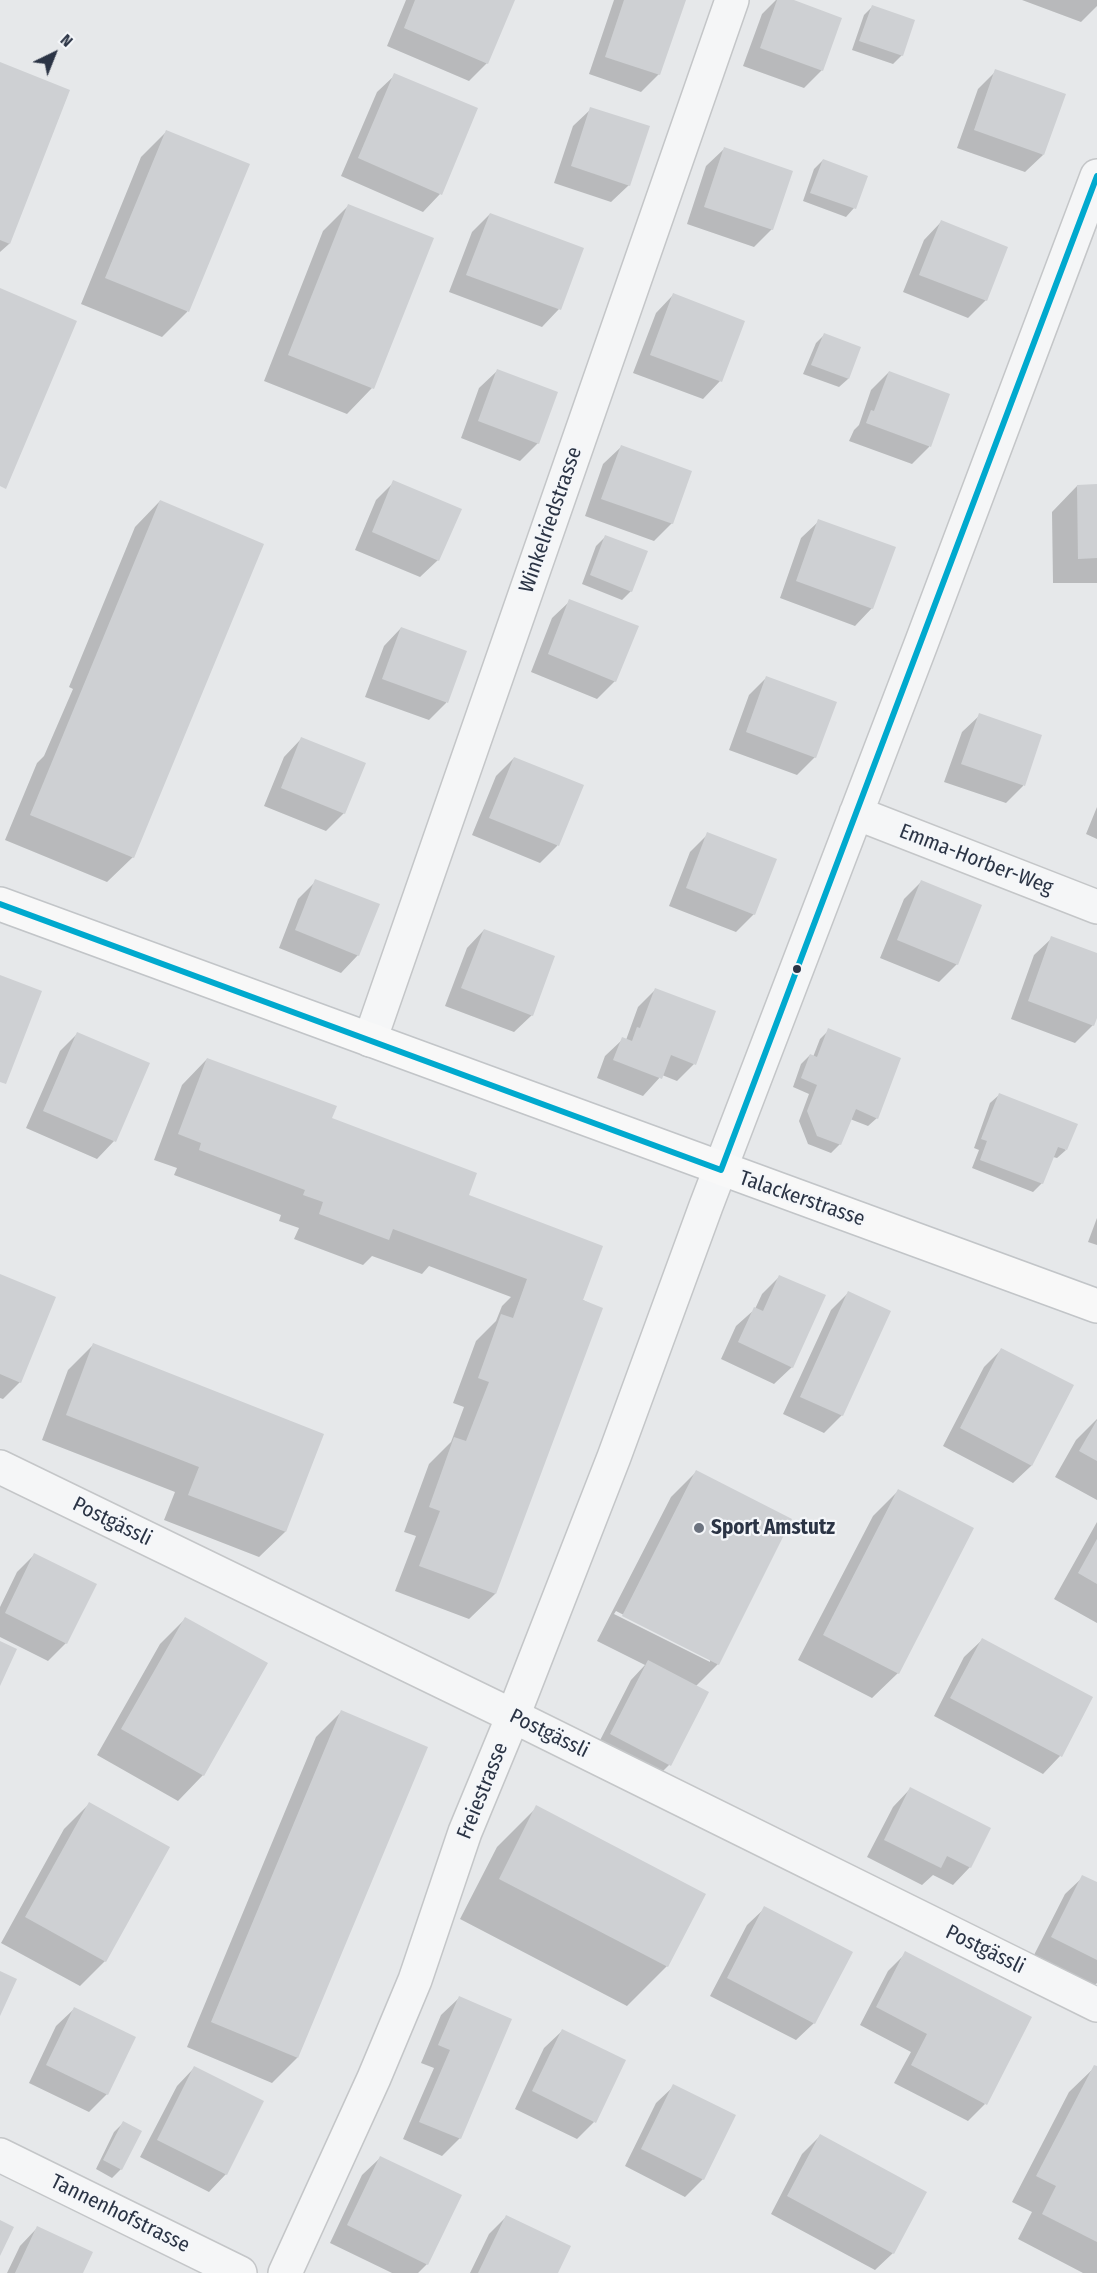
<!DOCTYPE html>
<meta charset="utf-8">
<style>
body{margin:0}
#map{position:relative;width:1097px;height:2273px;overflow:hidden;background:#e6e8ea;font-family:"Fira Sans Condensed",sans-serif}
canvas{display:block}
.north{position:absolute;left:24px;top:24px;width:60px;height:60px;-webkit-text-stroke:4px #f4f6f9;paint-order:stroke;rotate:43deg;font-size:16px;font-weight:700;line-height:24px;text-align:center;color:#2b3445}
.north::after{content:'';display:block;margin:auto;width:21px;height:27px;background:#2b3445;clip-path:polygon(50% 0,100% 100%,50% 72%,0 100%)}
</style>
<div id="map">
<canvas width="1097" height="2273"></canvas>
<div class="north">N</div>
</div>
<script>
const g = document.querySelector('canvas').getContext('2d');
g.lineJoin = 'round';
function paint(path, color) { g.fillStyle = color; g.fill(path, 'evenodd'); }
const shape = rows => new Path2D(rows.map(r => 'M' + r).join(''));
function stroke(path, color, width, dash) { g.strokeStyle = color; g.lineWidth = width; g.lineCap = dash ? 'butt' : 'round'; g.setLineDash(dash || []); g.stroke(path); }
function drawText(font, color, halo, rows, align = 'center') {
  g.font = font + ' "Fira Sans Condensed",sans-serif'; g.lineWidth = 4.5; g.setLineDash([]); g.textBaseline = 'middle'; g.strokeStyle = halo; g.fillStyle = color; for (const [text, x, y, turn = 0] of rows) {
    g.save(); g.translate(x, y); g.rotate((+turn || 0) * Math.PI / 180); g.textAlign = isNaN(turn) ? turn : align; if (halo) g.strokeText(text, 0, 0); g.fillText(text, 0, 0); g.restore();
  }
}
const shadow = shape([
 [406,0,513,0,487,63,469,81,387,46],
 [614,0,684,0,659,74,641,92,589,74],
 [776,0,790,0,822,70,804,88,743,66,762,14],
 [1022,0,1097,0,1097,6,1081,22],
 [872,7,902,55,893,64,852,50,864,15],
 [0,64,69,91,9,244,0,252],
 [996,71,1043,155,1025,172,957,148,978,89],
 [395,75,440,194,423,212,341,176,377,92],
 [591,109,629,185,611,202,554,183,573,126],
 [166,132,248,165,187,312,162,337,81,304,141,157],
 [724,149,772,229,754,247,687,224,706,166],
 [823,160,854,208,846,217,803,201,814,169],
 [348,206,372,388,347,414,264,381,323,231],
 [490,214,559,309,542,327,449,292,472,232],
 [941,222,986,300,968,318,903,292,924,240],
 [673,295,720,381,703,399,633,373,656,313],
 [825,334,859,348,848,379,839,387,803,374,816,343],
 [497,371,538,443,520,461,461,438,479,388],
 [889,372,948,395,929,447,912,464,849,441,854,430,859,425,871,390],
 [621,447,672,523,654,541,585,516,603,464],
 [394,482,438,560,420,577,355,550,376,500],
 [1077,486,1097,486,1097,583,1053,583,1052,512],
 [160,501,133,857,107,882,5,840,37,763,44,756,73,689,69,687,135,527],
 [819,521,872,608,855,626,780,598,801,538],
 [605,537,631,591,622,600,582,584,596,546],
 [570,601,615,681,597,699,531,672,552,618],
 [401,628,465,652,446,703,429,720,365,697,384,646],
 [767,677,815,757,797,775,729,750,749,695],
 [980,715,1040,736,1023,786,1006,803,944,782,962,732],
 [301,739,344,813,326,831,264,806,284,757],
 [514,758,582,786,557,846,540,863,472,835,496,776],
 [1097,807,1097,839,1086,834],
 [708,834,754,914,736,932,669,906,690,852],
 [316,881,358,955,341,973,279,948,298,899],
 [921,882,957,964,939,982,880,958,904,899],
 [484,930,532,1015,514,1032,445,1006,467,948],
 [1052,938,1097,954,1097,1014,1093,1025,1075,1043,1011,1019,1034,955],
 [656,989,694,1064,677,1081,662,1075,643,1096,597,1078,605,1056,623,1039,626,1040,638,1007],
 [829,1030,877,1118,868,1126,850,1119,840,1144,831,1153,808,1144,799,1121,809,1094,793,1087,801,1064,810,1055,813,1057,820,1039],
 [78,1033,114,1141,97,1159,26,1128,60,1051],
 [207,1059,330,1119,465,1202,581,1299,601,1309,495,1594,469,1619,395,1591,416,1536,404,1532,429,1464,451,1442,464,1407,453,1403,476,1341,496,1321,502,1306,511,1297,429,1266,422,1274,372,1256,363,1265,294,1239,299,1228,279,1221,281,1215,174,1175,177,1168,154,1160,182,1085],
 [999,1095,1066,1150,1057,1158,1053,1157,1042,1183,1033,1192,972,1168,979,1150,974,1148,990,1103],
 [1097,1218,1097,1245,1088,1242],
 [0,1276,20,1382,3,1399,0,1398],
 [780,1276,792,1367,774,1384,721,1359,736,1326,755,1309,762,1294],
 [848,1293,842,1415,824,1433,783,1414,831,1310],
 [93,1345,322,1435,285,1532,259,1557,164,1520,175,1492,42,1440,68,1370],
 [1002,1349,1072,1386,1031,1466,1013,1483,943,1446,984,1367],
 [1097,1419,1097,1500,1055,1477,1076,1440],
 [696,1472,718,1664,695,1687,669,1765,652,1782,594,1752,631,1680,645,1665,597,1641,671,1497],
 [616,1611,710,1659,710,1662,614,1614],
 [898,1491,898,1673,872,1698,798,1660,873,1516],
 [1097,1522,1097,1623,1054,1599],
 [35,1554,66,1643,48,1661,0,1637,0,1607,17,1572],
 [185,1619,203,1775,178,1801,97,1755,160,1644],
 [982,1640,1091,1698,1060,1756,1043,1774,934,1716,964,1657],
 [341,1712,297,2058,272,2083,187,2047,316,1737],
 [910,1789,970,1867,953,1885,933,1875,922,1885,867,1857,893,1807],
 [89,1804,105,1961,80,1986,1,1943,64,1829],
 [537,1807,667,1966,627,2006,460,1919,497,1847],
 [1083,1877,1097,1884,1097,1983,1095,1985,1034,1955,1065,1894],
 [765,1908,814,2023,796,2040,710,1996,747,1925],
 [906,1953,985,2104,968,2121,894,2083,911,2052,860,2025,888,1971],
 [459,1998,460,2138,442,2156,403,2139,434,2068,421,2063,441,2015],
 [74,2009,107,2094,89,2112,29,2083,56,2026],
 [562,2031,594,2122,577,2139,515,2109,544,2048],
 [1095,2067,1097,2068,1097,2273,1083,2273,1018,2239,1032,2212,1012,2202,1069,2092],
 [194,2068,226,2174,209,2192,140,2157,177,2086],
 [674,2086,703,2179,685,2197,625,2166,656,2103],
 [123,2123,121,2169,112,2178,96,2169,114,2132],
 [820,2136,893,2253,875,2270,771,2214,802,2154],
 [380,2158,427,2264,418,2273,392,2273,330,2243,362,2175],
 [506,2217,556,2273,470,2273,489,2234],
 [37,2228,81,2273,7,2273,20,2246]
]);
const building = shape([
 [415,0,515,0,488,64,404,28],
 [624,0,686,0,660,75,605,57],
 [777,0,794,0,842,18,823,71,760,48],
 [872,5,915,20,903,56,859,41],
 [0,62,70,90,10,244,0,240],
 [995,69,1066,94,1044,155,974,130],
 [394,73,478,108,442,195,358,158],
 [590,107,650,126,630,186,571,166],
 [166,130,250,164,189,312,105,278],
 [724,147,793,171,773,230,704,207],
 [823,159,868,176,856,209,810,193],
 [348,204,434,238,374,389,288,355],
 [490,213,584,248,561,310,466,275],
 [941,220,1008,247,987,301,919,275],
 [0,288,77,321,6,489,0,486],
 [673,293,745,321,722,382,650,355],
 [824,333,861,347,849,379,811,365],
 [497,369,558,392,539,444,478,421],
 [889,371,950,394,931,447,866,423,871,410,874,411],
 [621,445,692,471,673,524,601,499],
 [393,480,462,509,439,561,372,532],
 [1097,484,1097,558,1078,559,1077,485],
 [160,500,264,544,134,858,30,815],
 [818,519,896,547,873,609,796,581],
 [605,535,648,551,632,592,590,575],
 [569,599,639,626,616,682,548,654],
 [401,627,467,651,448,703,382,679],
 [766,676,837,702,816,758,746,732],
 [979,713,1042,735,1025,786,961,764],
 [301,737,366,763,345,814,281,788],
 [514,757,584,785,559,846,489,818],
 [707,832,777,859,755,915,686,888],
 [315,879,380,904,359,956,295,930],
 [921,880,982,905,958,965,897,940],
 [484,929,555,956,533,1016,461,988],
 [1051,936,1097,953,1097,1018,1094,1026,1028,1001],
 [0,975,42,991,6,1084,0,1082],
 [655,988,716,1011,696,1065,671,1055,662,1079,613,1060,622,1037,632,1041,637,1027,640,1028],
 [828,1028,901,1058,878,1119,856,1109,841,1145,817,1136,807,1111,817,1085,801,1078,810,1054,817,1057],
 [77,1032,150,1063,116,1142,43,1111],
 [207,1058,337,1106,332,1118,477,1173,469,1195,603,1246,583,1300,603,1308,496,1594,419,1566,440,1511,429,1507,454,1437,466,1441,489,1382,478,1378,501,1314,513,1318,527,1279,393,1229,389,1240,319,1214,323,1202,303,1195,305,1190,199,1150,201,1143,178,1134],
 [999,1093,1078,1124,1067,1150,1058,1147,1043,1184,980,1160,987,1141,981,1139],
 [0,1274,56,1297,21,1383,0,1374],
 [779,1275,826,1295,793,1368,738,1342,754,1307,763,1311],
 [848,1291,891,1311,843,1416,800,1397],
 [93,1343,324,1434,286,1532,188,1495,199,1467,66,1415],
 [1001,1348,1074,1385,1032,1466,960,1428],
 [1097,1420,1097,1461,1079,1451],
 [696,1470,792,1519,719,1665,622,1616],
 [898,1489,974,1528,899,1674,823,1635],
 [1097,1539,1097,1584,1078,1573],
 [34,1553,97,1584,67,1644,5,1613],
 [185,1617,268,1663,204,1776,121,1729],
 [982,1638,1093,1697,1062,1757,950,1698],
 [0,1641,17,1649,0,1686],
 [648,1660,709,1692,671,1766,610,1734],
 [341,1710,428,1747,298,2058,211,2022],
 [910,1787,991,1828,971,1868,947,1856,941,1868,884,1840],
 [89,1802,170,1847,106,1962,25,1917],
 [536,1805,706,1894,668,1967,499,1879],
 [1082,1875,1097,1882,1097,1960,1051,1937],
 [764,1906,853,1952,815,2024,727,1978],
 [905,1951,1032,2017,987,2105,911,2065,927,2034,876,2007],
 [0,1971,17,1979,0,2016],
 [459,1996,512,2019,461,2139,419,2122,450,2050,438,2045],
 [74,2007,136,2037,108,2095,46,2065],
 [562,2029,626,2060,596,2123,532,2091],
 [1094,2065,1097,2066,1097,2242,1042,2214,1056,2186,1036,2176],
 [194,2066,264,2101,227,2175,157,2140],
 [673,2084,736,2115,704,2180,641,2149],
 [123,2121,142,2131,122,2170,103,2160],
 [820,2134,927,2192,894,2254,787,2196],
 [380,2156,462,2195,428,2265,347,2225],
 [506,2215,571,2246,558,2273,478,2273],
 [0,2220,14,2227,0,2256],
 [37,2226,93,2252,83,2273,15,2273]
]);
const minor = shape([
 [856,813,1097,907],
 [370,1040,732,0],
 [0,1467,513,1716,1097,2005],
 [0,2155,240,2273],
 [285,2273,374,2078,415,1980,465,1832,513,1716,614,1457,706,1206,921,644,1097,176]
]);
const major = shape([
 [0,904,1097,1306]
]);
const bus1 = shape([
 [0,904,721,1170],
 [721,1170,1097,176]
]);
const markers = [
 [797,969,5,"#2b3445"],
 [699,1528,6,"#6c737f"]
];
const streetNames = [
 ["Winkelriedstrasse",551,520,-71],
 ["Emma-Horber-Weg",976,860,21],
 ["Talackerstrasse",802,1199,19],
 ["Postgässli",112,1522,26],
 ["Postgässli",549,1734,26],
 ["Freiestrasse",483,1791,-68],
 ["Postgässli",985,1950,26],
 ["Tannenhofstrasse",120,2214,26]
];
const poiNames = [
 ["Sport Amstutz",711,1528]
];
paint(shadow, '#0003');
paint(building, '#ced0d3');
stroke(minor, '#c4c6c8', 36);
stroke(major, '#c2c5c8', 36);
stroke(minor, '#f5f6f7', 33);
stroke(major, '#f8f8f8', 33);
stroke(bus1, '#00a9ce', 6);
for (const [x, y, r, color] of markers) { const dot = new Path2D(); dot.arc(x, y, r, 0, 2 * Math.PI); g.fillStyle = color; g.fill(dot); stroke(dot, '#f4f6f9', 2); }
drawText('21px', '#2b3445', '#f4f6f9', streetNames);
drawText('bold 21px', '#2b3445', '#f4f6f9', poiNames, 'left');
</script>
